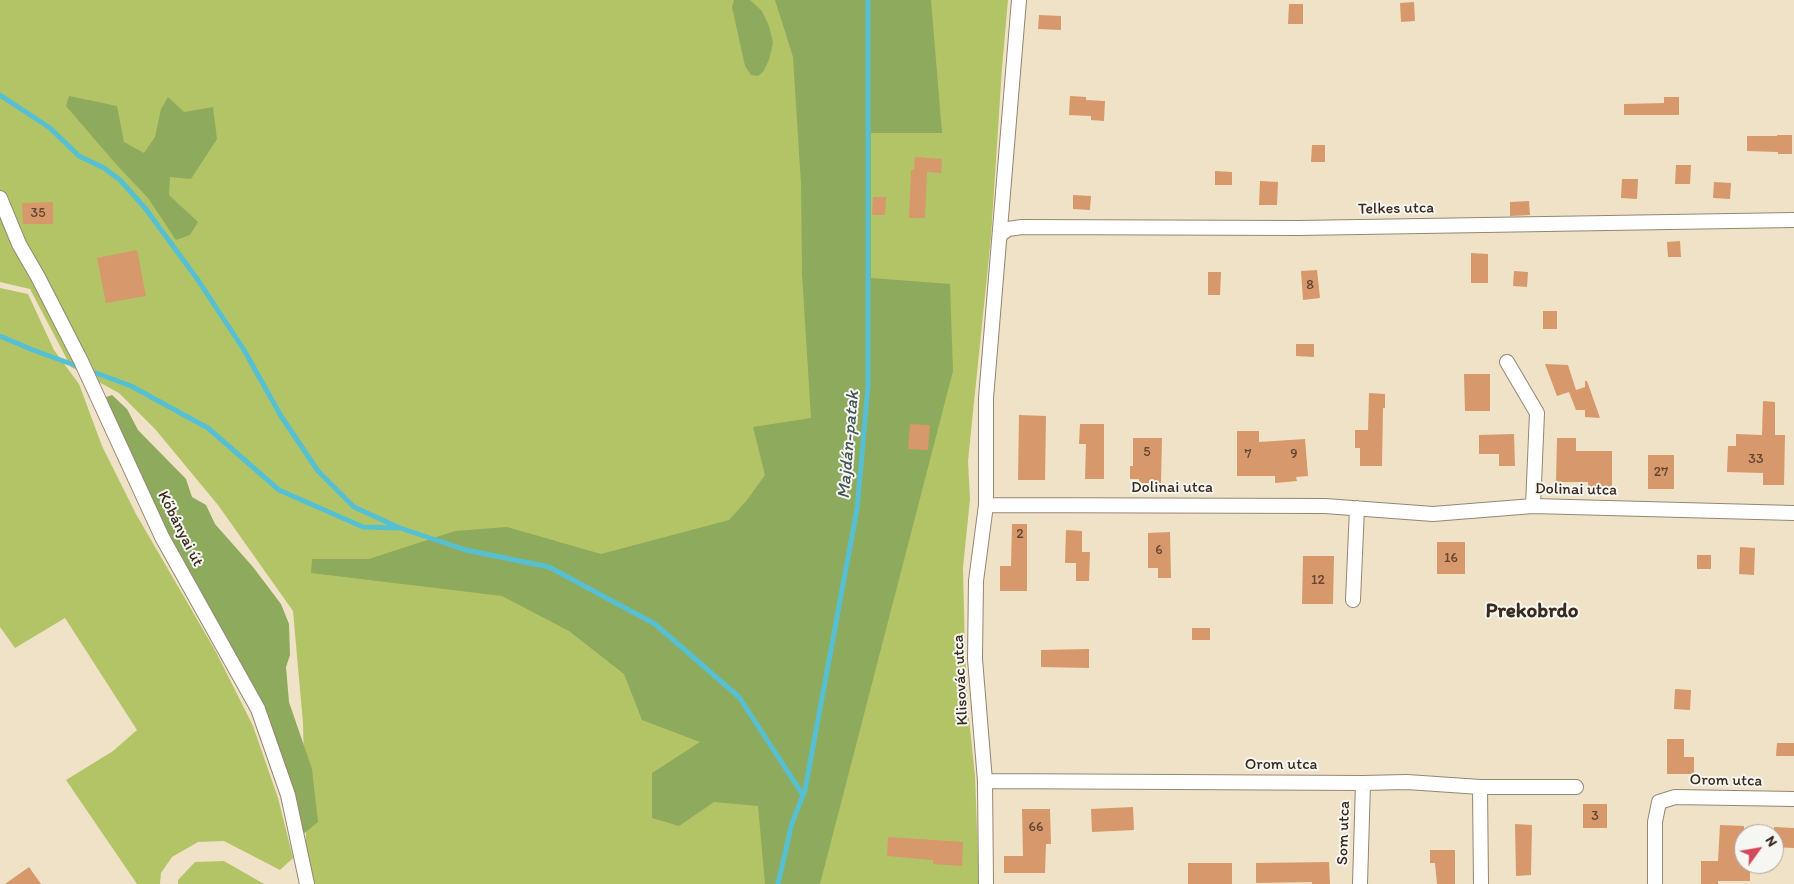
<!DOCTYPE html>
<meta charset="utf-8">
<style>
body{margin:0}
#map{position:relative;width:1794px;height:884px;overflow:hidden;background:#efe2c6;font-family:Itim,sans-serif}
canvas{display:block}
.north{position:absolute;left:1734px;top:824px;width:50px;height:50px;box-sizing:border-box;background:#f6f6f2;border:1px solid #aba49d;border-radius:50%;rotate:58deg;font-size:14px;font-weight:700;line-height:20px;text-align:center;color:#3b2a1e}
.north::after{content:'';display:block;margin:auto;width:18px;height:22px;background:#d1495b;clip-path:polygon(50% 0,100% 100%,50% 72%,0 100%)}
</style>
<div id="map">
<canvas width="1794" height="884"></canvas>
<div class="north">N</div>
</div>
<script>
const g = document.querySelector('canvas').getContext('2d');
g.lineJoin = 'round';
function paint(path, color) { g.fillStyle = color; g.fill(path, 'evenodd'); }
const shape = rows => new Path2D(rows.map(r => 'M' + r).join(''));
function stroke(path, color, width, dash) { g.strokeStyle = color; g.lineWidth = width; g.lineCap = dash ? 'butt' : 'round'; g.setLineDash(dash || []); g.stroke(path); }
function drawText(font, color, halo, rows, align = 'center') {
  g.font = font + ' Itim,sans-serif'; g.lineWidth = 4; g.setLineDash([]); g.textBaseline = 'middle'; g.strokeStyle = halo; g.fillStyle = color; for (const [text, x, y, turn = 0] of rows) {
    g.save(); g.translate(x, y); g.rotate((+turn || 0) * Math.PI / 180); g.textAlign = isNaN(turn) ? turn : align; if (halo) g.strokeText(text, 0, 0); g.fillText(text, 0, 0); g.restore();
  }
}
const green = shape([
 [0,0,1008,0,1002,68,991,237,968,461,970,499,963,568,965,652,968,709,975,776,979,884,307,884,303,723,293,611,218,505,155,429,119,393,71,367,30,289,0,282],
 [0,288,28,294,54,350,79,384,102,446,136,514,216,652,253,726,278,798,293,858,280,870,224,841,198,842,172,857,161,873,160,884,137,884,66,780,113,751,137,730,65,618,15,648,0,627],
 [224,861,264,884,178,884,178,880,195,862]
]);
const forest = shape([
 [734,0,750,0,762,11,769,26,773,43,769,60,763,72,758,76,751,75,745,66,732,7],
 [775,0,931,0,942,133,871,133,871,278,950,284,953,371,820,884,765,884,758,806,714,802,679,826,652,818,652,773,700,742,642,720,624,674,569,631,502,596,311,573,312,559,369,559,455,531,507,527,601,554,729,520,747,500,765,475,753,427,811,418,802,274,801,184,793,57],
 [69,96,117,106,124,142,144,153,155,137,161,109,168,97,184,112,213,107,217,139,191,179,170,177,169,195,198,222,190,235,176,240,148,198,115,163,66,106],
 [112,395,127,409,138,430,186,479,192,497,206,505,215,524,253,567,281,604,289,624,290,655,286,667,289,702,312,769,318,822,302,835,287,774,263,703,158,514,103,398]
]);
const stream = shape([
 [0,95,50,128,79,156,104,168,120,180,145,208,198,280,244,350,281,416,318,471,354,507,400,528,466,550,549,567,655,624,739,697,803,795],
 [0,336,33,350,77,366],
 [96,373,131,386,208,428,279,490,363,527,397,528],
 [778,884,792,823,805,790,857,509,868,387,868,0]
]);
const building = shape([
 [1414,2,1415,21,1401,22,1400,3],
 [1289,4,1303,4,1303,24,1288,24],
 [1039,15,1061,16,1061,30,1038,29],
 [1070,96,1086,97,1086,100,1105,101,1104,121,1091,120,1091,116,1069,115],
 [1664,97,1679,97,1679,115,1624,115,1624,104,1664,103],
 [1777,135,1792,135,1792,154,1778,154,1778,152,1747,151,1747,136,1777,136],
 [1312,145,1325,145,1325,162,1311,162],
 [915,157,942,159,941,173,927,172,925,218,909,218,911,170,914,170],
 [1676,165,1691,165,1690,184,1675,184],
 [1215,171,1232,172,1232,185,1215,185],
 [1622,179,1638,179,1637,199,1621,198],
 [1260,181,1278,182,1277,205,1259,205],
 [1714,182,1731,183,1730,199,1713,198],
 [1073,195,1091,196,1090,210,1073,209],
 [873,197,886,197,885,215,872,215],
 [1529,201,1530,215,1510,216,1510,202],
 [53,202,53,224,23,224,22,203],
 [1680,241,1681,257,1668,257,1667,242],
 [137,250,146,296,106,303,97,258],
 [1471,253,1488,254,1488,283,1471,283],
 [1317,270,1320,298,1303,300,1301,271],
 [1514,271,1528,272,1527,287,1513,286],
 [1208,272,1221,272,1220,295,1208,295],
 [1543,311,1557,311,1557,329,1543,329],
 [1296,344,1314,344,1314,357,1296,356],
 [1545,364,1568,365,1576,390,1585,387,1585,381,1587,381,1600,418,1585,417,1585,410,1576,410,1569,392,1557,396],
 [1464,374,1490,374,1490,411,1465,411],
 [1369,393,1385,394,1385,408,1383,408,1382,466,1360,466,1360,448,1355,448,1355,430,1368,430],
 [1763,401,1775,402,1775,435,1785,435,1784,485,1763,485,1763,473,1727,472,1728,446,1736,446,1736,434,1762,435],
 [1019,415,1046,416,1045,480,1018,480],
 [910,424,930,425,928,450,908,449],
 [1080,424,1104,424,1104,479,1085,479,1086,444,1079,444],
 [1237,431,1259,431,1259,442,1305,439,1308,476,1296,477,1297,481,1275,483,1275,476,1237,476],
 [1514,434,1515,466,1499,466,1499,454,1479,454,1479,435],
 [1133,438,1162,438,1161,483,1139,483,1139,479,1130,479,1130,466,1133,466],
 [1557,438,1576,438,1576,451,1612,451,1612,491,1588,491,1588,482,1556,482],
 [1648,455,1674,455,1674,489,1648,489],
 [1012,524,1027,524,1027,591,1000,591,1000,566,1011,566],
 [1066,530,1082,531,1082,552,1090,552,1089,581,1076,581,1076,563,1065,563],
 [1170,532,1171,578,1158,578,1158,568,1148,568,1148,533],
 [1437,542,1465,542,1465,574,1437,574],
 [1740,547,1755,548,1754,575,1739,574],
 [1697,555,1711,555,1711,569,1697,569],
 [1303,556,1334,556,1333,604,1302,604],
 [1192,628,1210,628,1210,640,1192,640],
 [1089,649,1089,668,1041,667,1041,650],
 [1675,689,1691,690,1690,710,1674,709],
 [1667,739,1684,739,1684,757,1694,757,1694,774,1667,774],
 [1777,743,1794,743,1794,756,1776,756],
 [1583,804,1607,804,1607,828,1583,828],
 [1133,807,1134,830,1092,832,1091,809],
 [1022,809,1050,809,1051,844,1046,844,1045,873,1004,873,1004,856,1023,856],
 [1515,824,1532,825,1531,875,1516,876],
 [1720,825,1744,826,1744,864,1750,864,1750,881,1718,881,1718,884,1701,884,1701,861,1718,861],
 [1774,827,1794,828,1794,848,1774,847],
 [888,837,963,842,962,866,933,864,933,860,887,856],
 [1430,850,1455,850,1455,884,1437,884,1435,863,1430,863],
 [1329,862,1330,884,1312,884,1312,882,1256,883,1256,863],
 [1188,863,1232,863,1232,884,1188,884],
 [29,867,41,884,5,884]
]);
const street = shape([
 [0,198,19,244,38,277,81,361,162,537,258,709,288,795,307,884],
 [1000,235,1008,229,1022,227,1298,228,1794,220],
 [1507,362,1537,413,1533,506],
 [986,505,1325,506,1433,514,1533,506,1794,513],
 [1353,600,1357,508],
 [985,781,1363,783,1407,782,1480,787,1576,787],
 [1480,787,1481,884],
 [986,884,985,781,975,659,976,581,986,505,986,398,1019,0],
 [1360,884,1363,783],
 [1655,884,1655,822,1659,802,1675,797,1794,799]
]);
const numberNames = [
 ["35",38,213],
 ["8",1310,285],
 ["5",1147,452],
 ["7",1248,454],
 ["9",1294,454],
 ["33",1756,459],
 ["27",1661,472],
 ["2",1020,534],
 ["6",1159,550],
 ["16",1451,558],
 ["12",1318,580],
 ["3",1595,816],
 ["66",1036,827]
];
const streetNames = [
 ["Telkes utca",1396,209,-1],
 ["Dolinai utca",1172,488],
 ["Dolinai utca",1576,490,1],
 ["Kőbányai út",180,529,63],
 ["Klisovác utca",961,680,-93],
 ["Orom utca",1281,765],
 ["Orom utca",1726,781,1],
 ["Som utca",1344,833,-88]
];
const waterNames = [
 ["Majdán-patak",849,445,-85]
];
const districtNames = [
 ["Prekobrdo",1532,612]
];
paint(green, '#b3c467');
paint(forest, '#8eaa5c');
stroke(stream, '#56c0d2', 5);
paint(building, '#d7986c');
stroke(street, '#958672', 16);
stroke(street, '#fff', 14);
drawText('14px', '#624632', null, numberNames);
drawText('16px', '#3b2a1e', '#f6f6f2', streetNames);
drawText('italic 18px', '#435754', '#f6f6f2', waterNames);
drawText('bold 21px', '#3b2a1e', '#f6f6f2', districtNames);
</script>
